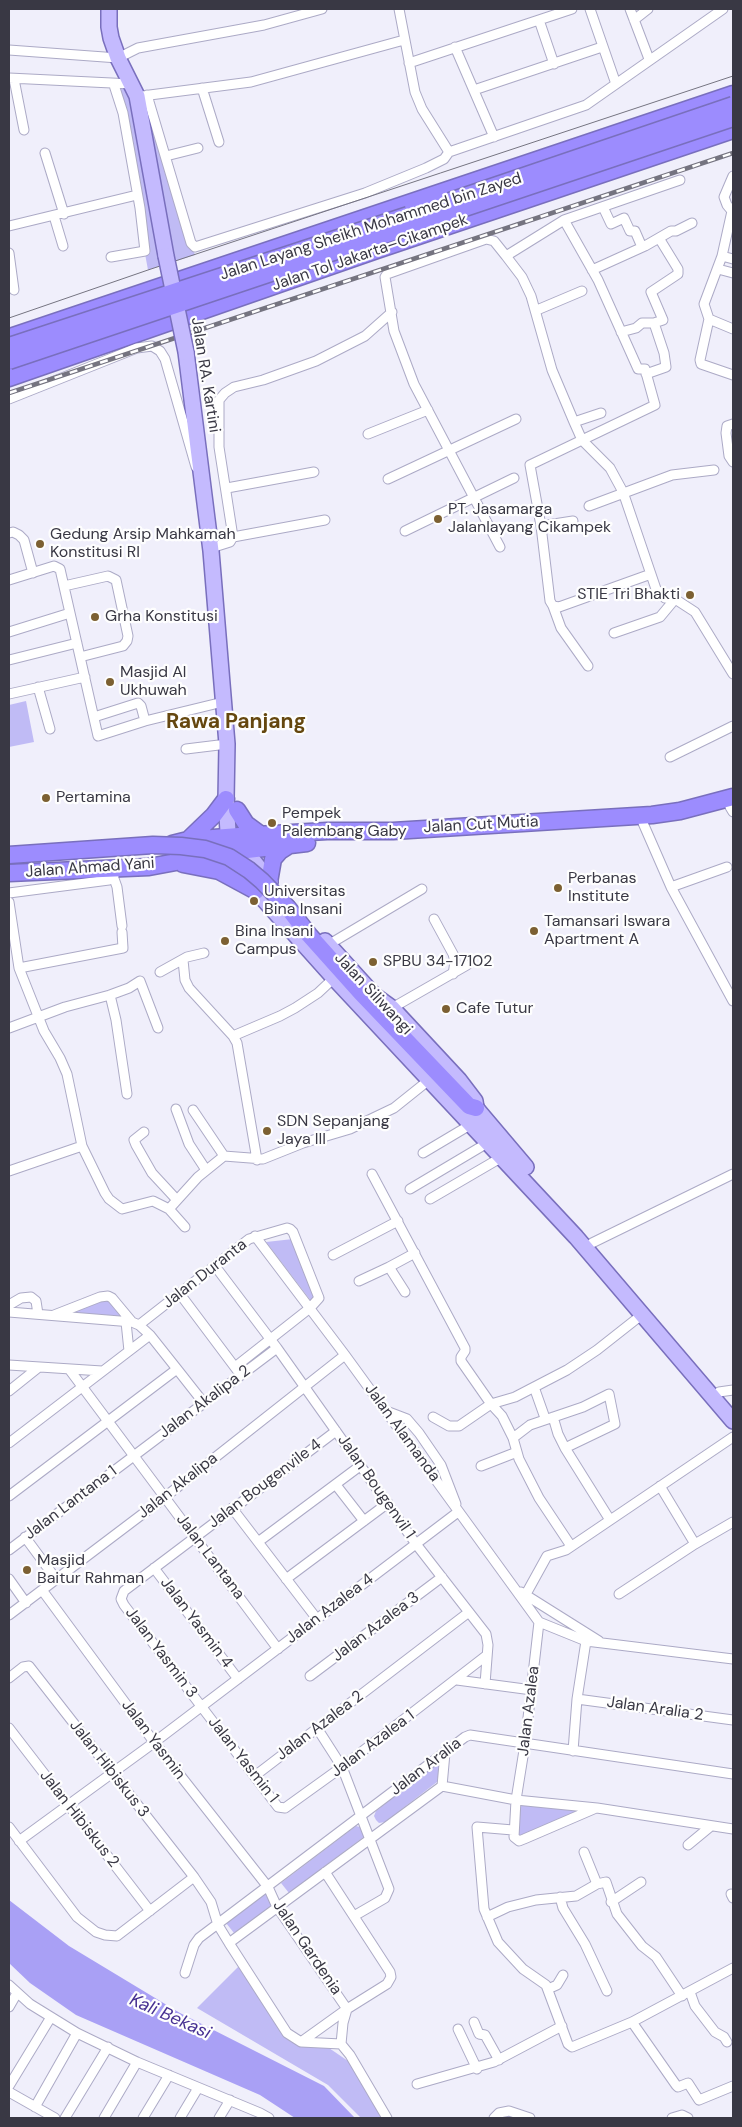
<!DOCTYPE html>
<meta charset="utf-8">
<style>
body{margin:0}
#map{position:relative;width:742px;height:2127px;overflow:hidden;background:#f0effb;font-family:"DM Sans",sans-serif}
canvas{display:block}
.frame{position:absolute;inset:0;border:10px solid #393844;pointer-events:none}
</style>
<div id="map">
<canvas width="742" height="2127"></canvas>
<div class="frame"></div>
</div>
<script>
const g = document.querySelector('canvas').getContext('2d');
g.lineJoin = 'round';
function paint(path, color) { g.fillStyle = color; g.fill(path, 'evenodd'); }
const shape = rows => new Path2D(rows.map(r => 'M' + r).join(''));
function stroke(path, color, width, dash) { g.strokeStyle = color; g.lineWidth = width; g.lineCap = dash ? 'butt' : 'round'; g.setLineDash(dash || []); g.stroke(path); }
function drawText(font, color, halo, rows, align = 'center') {
  g.font = font + ' "DM Sans",sans-serif'; g.lineWidth = 4.5; g.setLineDash([]); g.textBaseline = 'middle'; g.strokeStyle = halo; g.fillStyle = color; for (const [text, x, y, turn = 0] of rows) {
    g.save(); g.translate(x, y); g.rotate((+turn || 0) * Math.PI / 180); g.textAlign = isNaN(turn) ? turn : align; if (halo) g.strokeText(text, 0, 0); g.fillText(text, 0, 0); g.restore();
  }
}
const green = shape([
 [114,85,147,95,195,255,148,270],
 [26,701,34,742,9,747,9,705],
 [293,1239,319,1296,311,1301,266,1242],
 [110,1296,123,1317,68,1312],
 [438,1763,441,1764,437,1782,385,1822,379,1823,376,1820,374,1816,376,1811],
 [522,1803,585,1810,521,1839,515,1832],
 [356,1826,360,1827,365,1836,289,1893,281,1883],
 [265,1894,273,1905,234,1933,226,1923],
 [240,1965,288,2035,329,2048,348,2061,382,2118,361,2118,328,2085,197,2008]
]);
const water = shape([
 [9,1900,69,1946,180,2013,324,2086,355,2118,295,2118,260,2095,76,2015,30,1983,9,1963]
]);
const street = shape([
 [399,9,415,92,422,109,449,152],
 [590,9,616,84],
 [630,9,649,59],
 [539,20,554,64],
 [634,20,648,9],
 [455,47,494,137],
 [9,50,118,58,138,48,264,25,322,9],
 [409,63,572,9],
 [9,78,132,84],
 [14,79,24,130],
 [202,88,219,142],
 [474,90,602,47],
 [147,95,191,243,195,247,365,193,426,168,444,159,449,152,586,105,723,9],
 [142,96,251,82,404,40],
 [45,153,64,214],
 [166,156,198,148],
 [733,176,724,197,727,205,732,211,722,256,704,304,709,319,733,329],
 [603,207,611,224,624,218,630,231,635,231,642,247],
 [54,216,63,246],
 [564,220,598,280,638,369,645,369,655,405,530,465,541,526,550,601,553,606,559,607,651,574],
 [9,226,137,195],
 [9,253,14,290],
 [506,256,564,220,680,180],
 [722,256,733,259],
 [111,257,145,251,140,208,123,113,114,85],
 [718,269,733,273],
 [592,270,645,246,671,231,676,231,692,223],
 [537,310,582,291],
 [709,319,700,360,701,364,733,375],
 [621,332,636,328,642,323,654,323,663,320,651,292,678,274,678,269,659,238],
 [646,374,666,367,664,353,654,323],
 [9,399,137,348,152,346,160,351,165,359,196,467],
 [574,422,601,413],
 [733,424,727,426,726,433,729,456,733,462],
 [368,434,428,410],
 [388,479,516,419],
 [227,488,314,472],
 [589,506,672,475,714,470],
 [541,526,573,521],
 [405,531,514,478],
 [9,533,13,532,19,535,24,540,33,573],
 [233,537,325,520],
 [500,547,414,384,394,331,385,277,387,274,486,239,494,241,506,256,522,277,531,296,552,370,574,422,582,440,610,468,623,492,656,589,665,598,675,599,695,612,733,674],
 [211,548,230,542,233,537,219,447,219,400,225,393,234,387,263,380,316,361,365,336,392,312],
 [9,580,54,566,60,569,98,736,145,721,223,702],
 [64,586,108,576,116,580,128,636,127,641,123,646,80,657],
 [553,606,561,628,588,666],
 [9,632,70,613],
 [614,633,660,617,675,599],
 [9,660,77,643],
 [38,687,50,729],
 [9,694,85,677],
 [94,717,138,703,141,706,145,721],
 [186,749,227,744],
 [670,757,733,726],
 [730,807,733,812],
 [643,823,671,887,733,1001],
 [112,873,117,887,122,926],
 [671,887,727,867],
 [9,893,109,880,114,877],
 [9,902,19,968,44,1031,60,1058,67,1074,82,1146,105,1193,109,1199,122,1209,153,1201,169,1209,198,1177,224,1156,263,1159,303,1143,350,1129,394,1108,429,1080],
 [434,919,453,954,455,962,453,974],
 [328,945,422,889],
 [183,960,185,980,189,988,233,1036,237,1043,257,1160],
 [19,968,123,948,122,932],
 [160,972,187,957,204,953],
 [110,995,116,1020,127,1094],
 [392,1008,467,965],
 [9,1028,65,1007,110,995,129,988,140,981,158,1028],
 [233,1036,280,1016,295,1008,318,993,334,978],
 [176,1109,189,1144,206,1170],
 [193,1110,224,1156],
 [144,1132,134,1140,136,1145,152,1173,177,1200],
 [423,1153,470,1125],
 [9,1171,82,1146],
 [372,1174,465,1348,465,1351,461,1357,461,1361,491,1404,502,1416,513,1438,519,1459,539,1498,571,1546],
 [410,1189,489,1142],
 [430,1199,502,1157],
 [169,1209,185,1227],
 [255,1236,345,1355,539,1622,586,1641,733,1659],
 [592,1243,733,1174],
 [333,1255,398,1221],
 [215,1266,277,1348,416,1544,486,1634,488,1645,485,1684],
 [359,1281,389,1267],
 [405,1292,389,1267,415,1253],
 [180,1294,237,1370],
 [9,1305,21,1298,31,1297,36,1301,38,1314],
 [9,1312,132,1322,139,1325,150,1335,177,1369,9,1496],
 [54,1315,100,1297,108,1296,112,1298,132,1322],
 [126,1322,129,1351],
 [139,1325,249,1239,287,1228,290,1229,293,1232,319,1298,310,1308,235,1367],
 [9,1365,102,1371],
 [69,1369,278,1649],
 [177,1369,203,1402],
 [534,1387,545,1418],
 [9,1391,39,1367],
 [719,1392,733,1390],
 [386,1411,407,1419,419,1433,441,1465,456,1504],
 [433,1417,449,1426,459,1426,491,1404,515,1397,567,1370,597,1350,644,1313],
 [553,1417,558,1434,565,1448,610,1520],
 [336,1431,124,1591,121,1599,124,1605,278,1807,285,1808,342,1767,487,1655],
 [513,1438,530,1425,583,1407,609,1394,615,1424,565,1448],
 [9,1443,150,1335],
 [481,1466,517,1452],
 [336,1485,364,1521],
 [660,1486,695,1544],
 [232,1508,317,1619],
 [25,1537,56,1579],
 [258,1542,360,1466],
 [9,1550,277,1348],
 [154,1568,238,1679],
 [9,1579,26,1603],
 [286,1579,388,1503],
 [42,1590,154,1742,268,1887,277,1907,347,2009],
 [521,1592,599,1641],
 [526,1594,547,1556,566,1550,733,1437],
 [619,1594,695,1544,733,1522],
 [9,1615,165,1497,345,1355],
 [539,1622,525,1744,516,1800,514,1837,519,1841,524,1839,596,1808],
 [310,1676,442,1577],
 [9,1678,23,1667,29,1666,194,1877,211,1902,218,1925,229,1943,287,2033,301,2042,347,2009,387,1984,391,1977,390,1972,325,1872],
 [457,1680,532,1690],
 [577,1699,733,1720],
 [9,1728,150,1911],
 [317,1728,342,1767,389,1889,385,1898,354,1916],
 [573,1751,577,1699,586,1641],
 [256,1775,469,1612],
 [442,1786,445,1753],
 [9,1827,77,1917,96,1932,105,1935,117,1936,194,1877],
 [513,1830,477,1827,484,1909,498,1942,523,1969,546,1985,568,2044,572,2047,632,2022,733,1968],
 [19,1841,152,1744,458,1512],
 [688,1845,711,1826],
 [584,1852,597,1884],
 [731,1894,733,1898],
 [560,1897,563,1908,585,1944,607,1991],
 [611,1902,641,1882],
 [487,1917,508,1907,536,1900,576,1896,597,1884,606,1882,617,1914,642,1946,656,1957,682,1996],
 [229,1943,442,1786,516,1800,597,1808,733,1829],
 [185,1973,194,1945,199,1938,465,1737,470,1735,733,1774],
 [9,1985,30,2004,77,2033,137,2062,260,2113,269,2118],
 [548,1989,557,1985,563,1975],
 [690,1992,695,2006,715,2032,724,2037,727,2042],
 [9,2007,17,1993],
 [347,2009,343,2023,341,2044,350,2055,387,2118],
 [474,2022,479,2034,485,2035,499,2060],
 [632,2022,676,2085,678,2087,688,2083,699,2100,733,2086],
 [458,2029,477,2069],
 [301,2042,341,2044],
 [417,2084,494,2062,562,2026],
 [9,2086,51,2017],
 [9,2092,55,2118],
 [35,2107,77,2033],
 [65,2118,108,2047],
 [104,2118,137,2062],
 [143,2118,169,2075],
 [180,2118,198,2088],
 [219,2118,230,2100],
 [494,2118,499,2113,509,2111,530,2118],
 [672,2118,682,2115,688,2118]
]);
const primary = shape([
 [109,9,109,27,111,38,118,58,137,96,166,256],
 [186,352,211,551,227,744,226,799,229,848],
 [241,840,245,850,270,882],
 [249,883,334,978,576,1237,733,1421],
 [325,941,374,995,392,1008,459,1080,475,1101,476,1108,526,1167]
]);
const highway = shape([
 [13,336,733,94],
 [9,378,377,250,733,130],
 [237,810,246,824,261,835],
 [188,840,214,815,226,799],
 [172,844,188,840,239,836,327,831,393,831,652,815,680,811,733,797],
 [183,864,219,871,256,891],
 [9,873,149,867,230,852,307,843],
 [269,882,273,859,280,851,291,844],
 [288,908,309,935,360,992,469,1106,476,1108]
]);
const tram = shape([
 [9,318,148,270,733,76]
]);
const rail = shape([
 [9,393,733,153]
]);
const primaryBridge = shape([
 [166,256,186,352]
]);
const highwayBridge = shape([
 [450,201,733,105],
 [9,346,408,215],
 [9,361,733,118],
 [9,855,153,845,181,846,205,849,229,857,249,870,262,881,288,908]
]);
const markers = [
 [438,519,5,"#7c6032"],
 [40,544,5,"#7c6032"],
 [690,595,5,"#7c6032"],
 [95,617,5,"#7c6032"],
 [110,682,5,"#7c6032"],
 [46,798,5,"#7c6032"],
 [272,823,5,"#7c6032"],
 [558,888,5,"#7c6032"],
 [254,901,5,"#7c6032"],
 [534,931,5,"#7c6032"],
 [225,941,5,"#7c6032"],
 [373,962,5,"#7c6032"],
 [446,1009,5,"#7c6032"],
 [267,1131,5,"#7c6032"],
 [27,1570,5,"#7c6032"]
];
const streetNames = [
 ["Jalan Layang Sheikh Mohammed bin Zayed",371,227,-18],
 ["Jalan Tol Jakarta–Cikampek",370,253,-19],
 ["Jalan RA. Kartini",205,375,81],
 ["Jalan Cut Mutia",481,825,-3],
 ["Jalan Ahmad Yani",90,868,-4],
 ["Jalan Siliwangi",373,994,47],
 ["Jalan Duranta",205,1274,-38],
 ["Jalan Akalipa 2",205,1402,-37],
 ["Jalan Alamanda",402,1433,54],
 ["Jalan Bougenvile 4",265,1484,-37],
 ["Jalan Akalipa",178,1486,-38],
 ["Jalan Bougenvil 1",376,1487,55],
 ["Jalan Lantana 1",71,1503,-37],
 ["Jalan Lantana",210,1557,53],
 ["Jalan Azalea 4",330,1609,-37],
 ["Jalan Yasmin 4",196,1623,53],
 ["Jalan Azalea 3",376,1627,-37],
 ["Jalan Yasmin 3",161,1653,53],
 ["Jalan Aralia 2",655,1709,8],
 ["Jalan Azalea",529,1711,-83],
 ["Jalan Azalea 2",320,1726,-37],
 ["Jalan Yasmin",153,1740,53],
 ["Jalan Azalea 1",373,1744,-37],
 ["Jalan Yasmin 1",243,1760,52],
 ["Jalan Aralia",426,1767,-37],
 ["Jalan Hibiskus 3",109,1769,52],
 ["Jalan Hibiskus 2",79,1819,52],
 ["Jalan Gardenia",307,1948,56]
];
const poiNames = [
 ["PT. Jasamarga",448,510],
 ["Jalanlayang Cikampek",448,528],
 ["Gedung Arsip Mahkamah",50,535],
 ["Konstitusi RI",50,553],
 ["STIE Tri Bhakti",680,595,"right"],
 ["Grha Konstitusi",105,617],
 ["Masjid Al",120,673],
 ["Ukhuwah",120,691],
 ["Pertamina",56,798],
 ["Pempek",282,814],
 ["Palembang Gaby",282,832],
 ["Perbanas",568,879],
 ["Institute",568,897],
 ["Universitas",264,892],
 ["Bina Insani",264,910],
 ["Tamansari Iswara",544,922],
 ["Apartment A",544,940],
 ["Bina Insani",235,932],
 ["Campus",235,950],
 ["SPBU 34-17102",383,962],
 ["Cafe Tutur",456,1009],
 ["SDN Sepanjang",277,1122],
 ["Jaya III",277,1140],
 ["Masjid",37,1561],
 ["Baitur Rahman",37,1579]
];
const waterNames = [
 ["Kali Bekasi",170,2017,24]
];
const districtNames = [
 ["Rawa Panjang",236,722]
];
paint(green, '#c0bbf5');
paint(water, '#a9a0f5');
stroke(street, '#acaac6', 11);
stroke(primary, '#796fbd', 18);
stroke(highway, '#796fbd', 19);
stroke(street, '#fff', 9);
stroke(primary, '#c4bafe', 15);
stroke(highway, '#9c8cfe', 16);
stroke(tram, '#757480', 1);
stroke(rail, '#757480', 4.5);
stroke(rail, '#fefefe', 2.5, [8]);
stroke(primaryBridge, '#796fbd', 18, []);
stroke(highwayBridge, '#796fbd', 19, []);
stroke(primaryBridge, '#c4bafe', 15);
stroke(highwayBridge, '#9c8cfe', 16);
for (const [x, y, r, color] of markers) { const dot = new Path2D(); dot.arc(x, y, r, 0, 2 * Math.PI); g.fillStyle = color; g.fill(dot); stroke(dot, '#fefefe', 2); }
drawText('16px', '#393844', '#fefefe', streetNames);
drawText('16px', '#393844', '#fefefe', poiNames, 'left');
drawText('italic 18px', '#473192', '#fefefe', waterNames);
drawText('bold 21px', '#65470f', '#fefefe', districtNames);
</script>
